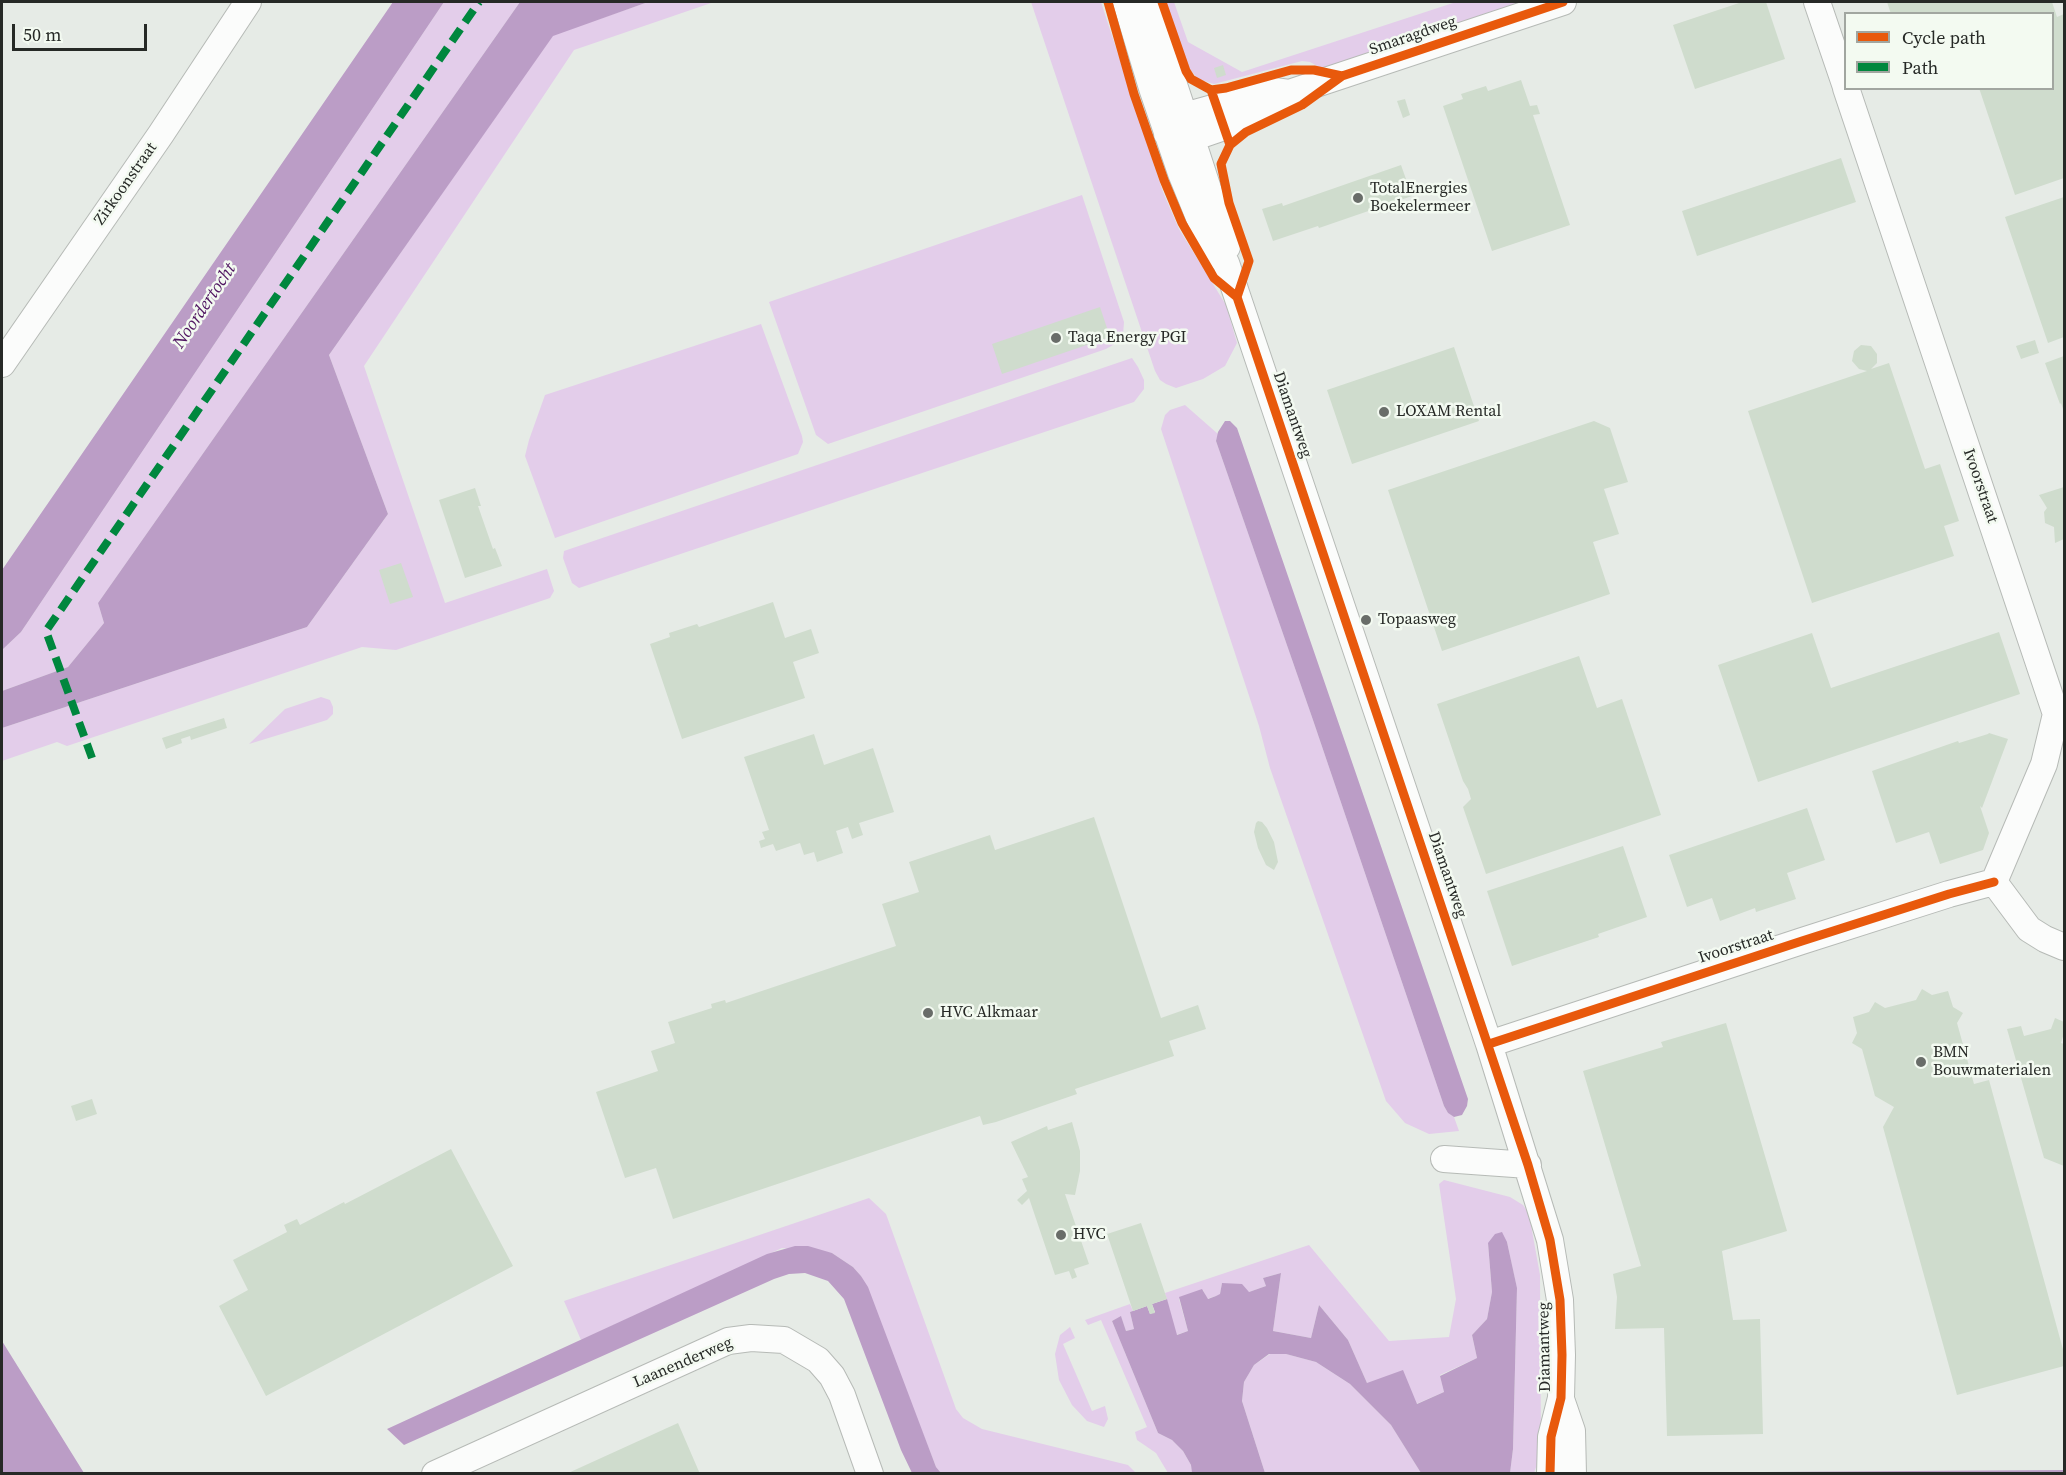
<!DOCTYPE html>
<style>
body{margin:0}
#map{position:relative;width:2066px;height:1475px;overflow:hidden;background:#e6ebe6;font-family:"Source Serif 4",serif}
canvas{display:block}
.frame{position:absolute;inset:0;border:3px solid #262926;pointer-events:none}
.legend{position:absolute;left:1844px;top:12px;width:210px;height:78px;box-sizing:border-box;background:#f3faf1;border:2px solid #a1a6a0;margin:0;padding:8px 10px;list-style:none;font-size:18px;color:#262926}
.legend li{display:flex;align-items:center;gap:12px;height:30px}
.legend b{width:30px;border:2px solid #a1a6a0}
.scale{position:absolute;left:12px;top:24px;width:135px;height:27px;box-sizing:border-box;border:3px solid #262926;border-top:0;padding-left:8px;font-size:18px;line-height:21px;white-space:nowrap;color:#262926;-webkit-text-stroke:4px #f3faf1;paint-order:stroke}
</style>
<div id="map">
<canvas width="2066" height="1475"></canvas>
<div class="frame"></div>
<ul class="legend">
<li><b style="height:8px;background:#e8590c"></b>Cycle path</li>
<li><b style="height:8px;background:#00873e"></b>Path</li>
</ul>
<div class="scale">50 m</div>
</div>
<script>
const g = document.querySelector('canvas').getContext('2d');
g.lineJoin = 'round';
function paint(path, color) { g.fillStyle = color; g.fill(path, 'evenodd'); }
const shape = rows => new Path2D(rows.map(r => 'M' + r).join(''));
function stroke(path, color, width, dash) { g.strokeStyle = color; g.lineWidth = width; g.lineCap = dash ? 'butt' : 'round'; g.setLineDash(dash || []); g.stroke(path); }
function drawText(font, color, halo, rows, align = 'center') {
  g.font = font + ' "Source Serif 4",serif'; g.lineWidth = 5; g.setLineDash([]); g.textBaseline = 'middle'; g.strokeStyle = halo; g.fillStyle = color; for (const [text, x, y, turn = 0] of rows) {
    g.save(); g.translate(x, y); g.rotate((+turn || 0) * Math.PI / 180); g.textAlign = isNaN(turn) ? turn : align; if (halo) g.strokeText(text, 0, 0); g.fillText(text, 0, 0); g.restore();
  }
}
const green = shape([
 [444,2,520,2,98,603,104,623,68,667,2,691,2,650,21,632],
 [648,2,714,2,574,50,364,366,445,603,547,569,554,591,550,598,396,650,362,647,67,746,57,742,2,761,2,728,307,627,388,514,329,355,553,35],
 [1031,2,1101,2,1163,192,1179,229,1226,305,1237,343,1225,366,1203,379,1176,388,1166,384,1160,380,1155,371],
 [1166,2,1174,2,1188,42,1242,72,1456,2,1530,2,1339,66,1321,68,1310,62,1302,61,1214,84,1198,79,1189,68],
 [1082,195,1124,322,1123,335,1118,342,1106,349,828,444,816,435,769,302],
 [761,324,802,436,803,442,798,454,555,538,525,456,529,440,545,395],
 [1132,358,1138,367,1144,380,1144,389,1134,402,579,588,572,583,563,558,564,551],
 [1185,405,1218,434,1216,441,1313,720,1444,1106,1448,1113,1454,1117,1459,1131,1429,1134,1405,1123,1386,1101,1270,768,1259,726,1161,429,1165,415,1170,410],
 [321,697,330,700,333,707,333,714,327,720,249,744,285,709],
 [1444,1180,1510,1197,1523,1205,1529,1214,1540,1275,1541,1453,1534,1473,1510,1473,1513,1449,1517,1289,1507,1242,1488,1243,1492,1292,1487,1319,1472,1335,1477,1358,1440,1375,1444,1392,1416,1404,1367,1383,1348,1340,1319,1305,1311,1338,1273,1331,1281,1273,1263,1278,1266,1286,1249,1292,1222,1283,1220,1295,1216,1296,1207,1299,1203,1290,1179,1299,1188,1331,1176,1335,1165,1293,1309,1245,1389,1341,1449,1337,1456,1299,1439,1184],
 [869,1198,886,1214,956,1409,963,1418,982,1429,1128,1465,1136,1473,941,1473,936,1467,861,1276,853,1267,832,1253,782,1248,581,1340,564,1301],
 [1130,1304,1133,1311,1130,1312,1134,1329,1126,1331,1121,1317,1112,1321,1158,1433,1172,1440,1183,1451,1191,1465,1192,1473,1168,1473,1156,1453,1137,1440,1135,1432,1147,1427,1101,1320,1088,1325,1085,1320],
 [1070,1327,1075,1338,1063,1344,1092,1411,1105,1406,1108,1419,1104,1427,1087,1421,1072,1405,1059,1380,1055,1354,1060,1335],
 [1270,1354,1286,1354,1316,1362,1350,1384,1391,1425,1421,1473,1265,1473,1242,1401,1244,1382,1254,1365]
]);
const water = shape([
 [393,2,444,2,21,632,2,650,2,570],
 [520,2,648,2,553,36,329,355,388,514,307,627,2,728,2,691,68,667,104,623,98,603],
 [1225,421,1230,421,1237,428,1468,1099,1467,1106,1462,1115,1454,1117,1448,1113,1444,1106,1313,720,1216,441,1218,432],
 [1502,1232,1507,1242,1517,1288,1513,1449,1510,1473,1421,1473,1391,1425,1350,1384,1316,1362,1286,1354,1269,1354,1254,1365,1244,1382,1242,1401,1265,1473,1192,1473,1191,1465,1183,1451,1172,1440,1158,1433,1112,1321,1121,1316,1126,1331,1134,1329,1130,1312,1147,1306,1150,1314,1155,1312,1152,1304,1167,1299,1177,1335,1188,1331,1179,1297,1202,1289,1208,1299,1216,1296,1220,1294,1222,1283,1242,1284,1249,1292,1266,1286,1263,1278,1281,1273,1273,1331,1311,1338,1319,1305,1348,1340,1367,1383,1403,1370,1417,1404,1444,1392,1440,1376,1477,1358,1472,1335,1487,1319,1492,1292,1488,1243,1495,1234],
 [795,1246,808,1246,832,1253,853,1267,861,1276,868,1287,936,1467,941,1473,912,1473,901,1450,844,1299,828,1281,805,1273,789,1274,774,1279,404,1445,387,1429,767,1254],
 [2,1341,84,1473,2,1473],
 [2064,1470,2064,1474,1614,1473]
]);
const building = shape([
 [1742,2,1766,2,1785,59,1695,89,1673,25],
 [1887,2,2052,2,2057,17,2064,14,2064,178,2015,195,1979,88,2052,88,2052,14,1891,14],
 [1223,65,1226,75,1217,78,1214,68],
 [1521,80,1530,106,1537,105,1540,114,1533,115,1570,225,1492,251,1443,106,1463,99,1461,94,1486,86,1488,91],
 [1405,99,1410,115,1403,118,1397,101],
 [1841,158,1856,202,1697,256,1682,211],
 [1401,165,1412,196,1319,228,1318,226,1273,241,1262,209,1282,203,1283,206],
 [2064,197,2064,337,2048,343,2005,217],
 [1100,307,1110,337,1002,374,992,344],
 [2035,340,2039,353,2021,359,2016,346],
 [1861,345,1871,346,1877,354,1877,363,1871,369,1889,363,1925,469,1940,464,1959,521,1944,526,1954,556,1812,603,1748,411,1867,371,1859,369,1852,361,1854,351],
 [1454,347,1479,421,1352,464,1327,390],
 [2064,356,2064,412,2061,403,2060,404,2045,363],
 [1594,421,1610,428,1628,482,1604,489,1619,534,1593,542,1610,594,1442,651,1388,490],
 [2064,487,2064,539,2055,543,2054,527,2045,523,2044,512,2047,508,2039,495],
 [475,488,481,506,478,506,493,549,495,548,502,566,465,578,439,500],
 [401,563,413,597,390,604,379,570],
 [773,602,785,638,811,629,819,653,793,662,805,698,682,739,650,644,670,637,669,633,697,624,699,627],
 [1999,632,2020,694,1758,782,1718,665,1812,633,1831,688],
 [1579,656,1597,708,1622,699,1661,815,1486,874,1463,807,1471,799,1468,789,1463,781,1437,704],
 [224,718,227,728,191,740,190,736,181,739,182,743,166,749,162,738],
 [1989,733,2008,739,1982,808,1980,806,1989,833,1983,850,1940,864,1929,832,1896,843,1872,771,1958,741,1959,743,1988,734],
 [814,734,824,765,873,748,894,812,859,823,863,835,852,839,848,827,836,831,843,853,817,862,814,852,804,855,800,843,776,851,773,844,761,848,759,841,765,839,762,832,769,830,744,757],
 [1807,808,1825,860,1787,873,1796,899,1756,912,1755,908,1720,921,1712,898,1687,907,1669,855],
 [1094,817,1161,1018,1198,1005,1206,1029,1169,1041,1174,1056,1075,1089,1077,1094,996,1122,983,1125,980,1116,673,1219,656,1168,625,1178,596,1092,658,1071,651,1051,675,1043,668,1022,712,1008,711,1004,725,1000,726,1003,896,946,882,904,919,892,909,862,990,835,995,850],
 [1258,821,1262,822,1267,828,1274,842,1278,862,1274,870,1266,865,1258,848,1254,832,1256,823],
 [1623,846,1647,917,1598,934,1599,937,1512,966,1487,891],
 [1922,989,1932,995,1948,991,1953,1007,1963,1013,1957,1023,1974,1084,1989,1080,2064,1353,2064,1366,1957,1395,1883,1127,1894,1107,1875,1096,1862,1049,1852,1043,1857,1033,1853,1017,1869,1012,1875,1002,1885,1008,1916,1000],
 [2055,1018,2064,1022,2064,1033,2061,1043,2064,1044,2064,1166,2044,1158,2007,1029,2021,1026,2024,1036,2051,1029],
 [1726,1023,1787,1231,1722,1251,1733,1320,1760,1319,1763,1434,1667,1436,1664,1328,1615,1329,1617,1297,1613,1274,1641,1266,1583,1071,1663,1047,1661,1042],
 [92,1099,97,1114,76,1121,71,1106],
 [1072,1122,1080,1151,1080,1171,1075,1195,1065,1194,1089,1264,1074,1269,1077,1277,1072,1279,1069,1271,1055,1275,1029,1198,1022,1205,1017,1200,1027,1191,1022,1179,1028,1177,1011,1142,1047,1126,1048,1130],
 [451,1149,513,1266,266,1396,219,1306,248,1290,233,1260,287,1232,284,1225,297,1219,300,1225,344,1202,345,1204],
 [1141,1223,1167,1299,1152,1304,1155,1313,1150,1314,1147,1306,1133,1311,1107,1234],
 [678,1423,700,1474,566,1474]
]);
const minor = shape([
 [1126,2,1152,88,1181,173,1209,242,1226,263,1489,1044,1550,1240,1560,1300,1562,1355,1561,1398,1551,1437,1550,1474],
 [1147,2,1227,247],
 [1817,2,1846,87],
 [1846,88,2056,714,2044,764,1994,882],
 [1167,134,1184,116,1274,91,1289,93,1563,2],
 [1177,136,1192,138,1224,127,1279,105,1286,97],
 [2,364,161,134,248,2],
 [1994,882,2029,929,2045,939,2064,947],
 [1489,1044,1802,941,1949,894,1994,882],
 [1444,1159,1528,1165],
 [1561,1399,1572,1431,1573,1474],
 [435,1474,728,1341,751,1338,784,1340,818,1360,832,1376,842,1395,870,1474]
]);
const quiet = shape([
 [92,758,46,631,479,2]
]);
const cycleway = shape([
 [1108,2,1134,94,1164,180,1182,223,1214,278,1237,297,1528,1165,1550,1240,1560,1300,1562,1355,1561,1398,1551,1437,1550,1474],
 [1162,2,1186,71,1191,79,1211,90,1230,145,1221,164,1229,203,1249,261,1237,297],
 [1211,90,1226,88,1291,70,1314,70,1342,76],
 [1230,145,1246,132,1302,105,1342,76,1563,2],
 [1489,1044,1802,941,1949,894,1994,882]
]);
const markers = [
 [1358,198,6,"#696d69"],
 [1056,338,6,"#696d69"],
 [1384,412,6,"#696d69"],
 [1366,620,6,"#696d69"],
 [928,1013,6,"#696d69"],
 [1921,1062,6,"#696d69"],
 [1061,1235,6,"#696d69"]
];
const streetNames = [
 ["Smaragdweg",1413,36,-19],
 ["Zirkoonstraat",126,184,-55],
 ["Diamantweg",1292,415,71],
 ["Ivoorstraat",1980,486,71],
 ["Diamantweg",1447,875,71],
 ["Ivoorstraat",1736,947,-18],
 ["Diamantweg",1545,1347,-91],
 ["Laanenderweg",683,1363,-23]
];
const poiNames = [
 ["TotalEnergies",1370,189],
 ["Boekelermeer",1370,207],
 ["Taqa Energy PGI",1068,338],
 ["LOXAM Rental",1396,412],
 ["Topaasweg",1378,620],
 ["HVC Alkmaar",940,1013],
 ["BMN",1933,1053],
 ["Bouwmaterialen",1933,1071],
 ["HVC",1073,1235]
];
const waterNames = [
 ["Noordertocht",205,306,-56]
];
paint(green, '#e3cdea');
paint(water, '#bb9dc6');
paint(building, '#cfdccd');
stroke(minor, '#b6bab6', 28);
stroke(minor, '#fbfcfb', 26);
stroke(quiet, '#00873e', 8, [15, 8]);
stroke(cycleway, '#e8590c', 9);
for (const [x, y, r, color] of markers) { const dot = new Path2D(); dot.arc(x, y, r, 0, 2 * Math.PI); g.fillStyle = color; g.fill(dot); stroke(dot, '#f3faf1', 2); }
drawText('16px', '#262926', '#f3faf1', streetNames);
drawText('16px', '#262926', '#f3faf1', poiNames, 'left');
drawText('italic 18px', '#501561', '#f3faf1', waterNames);
</script>
